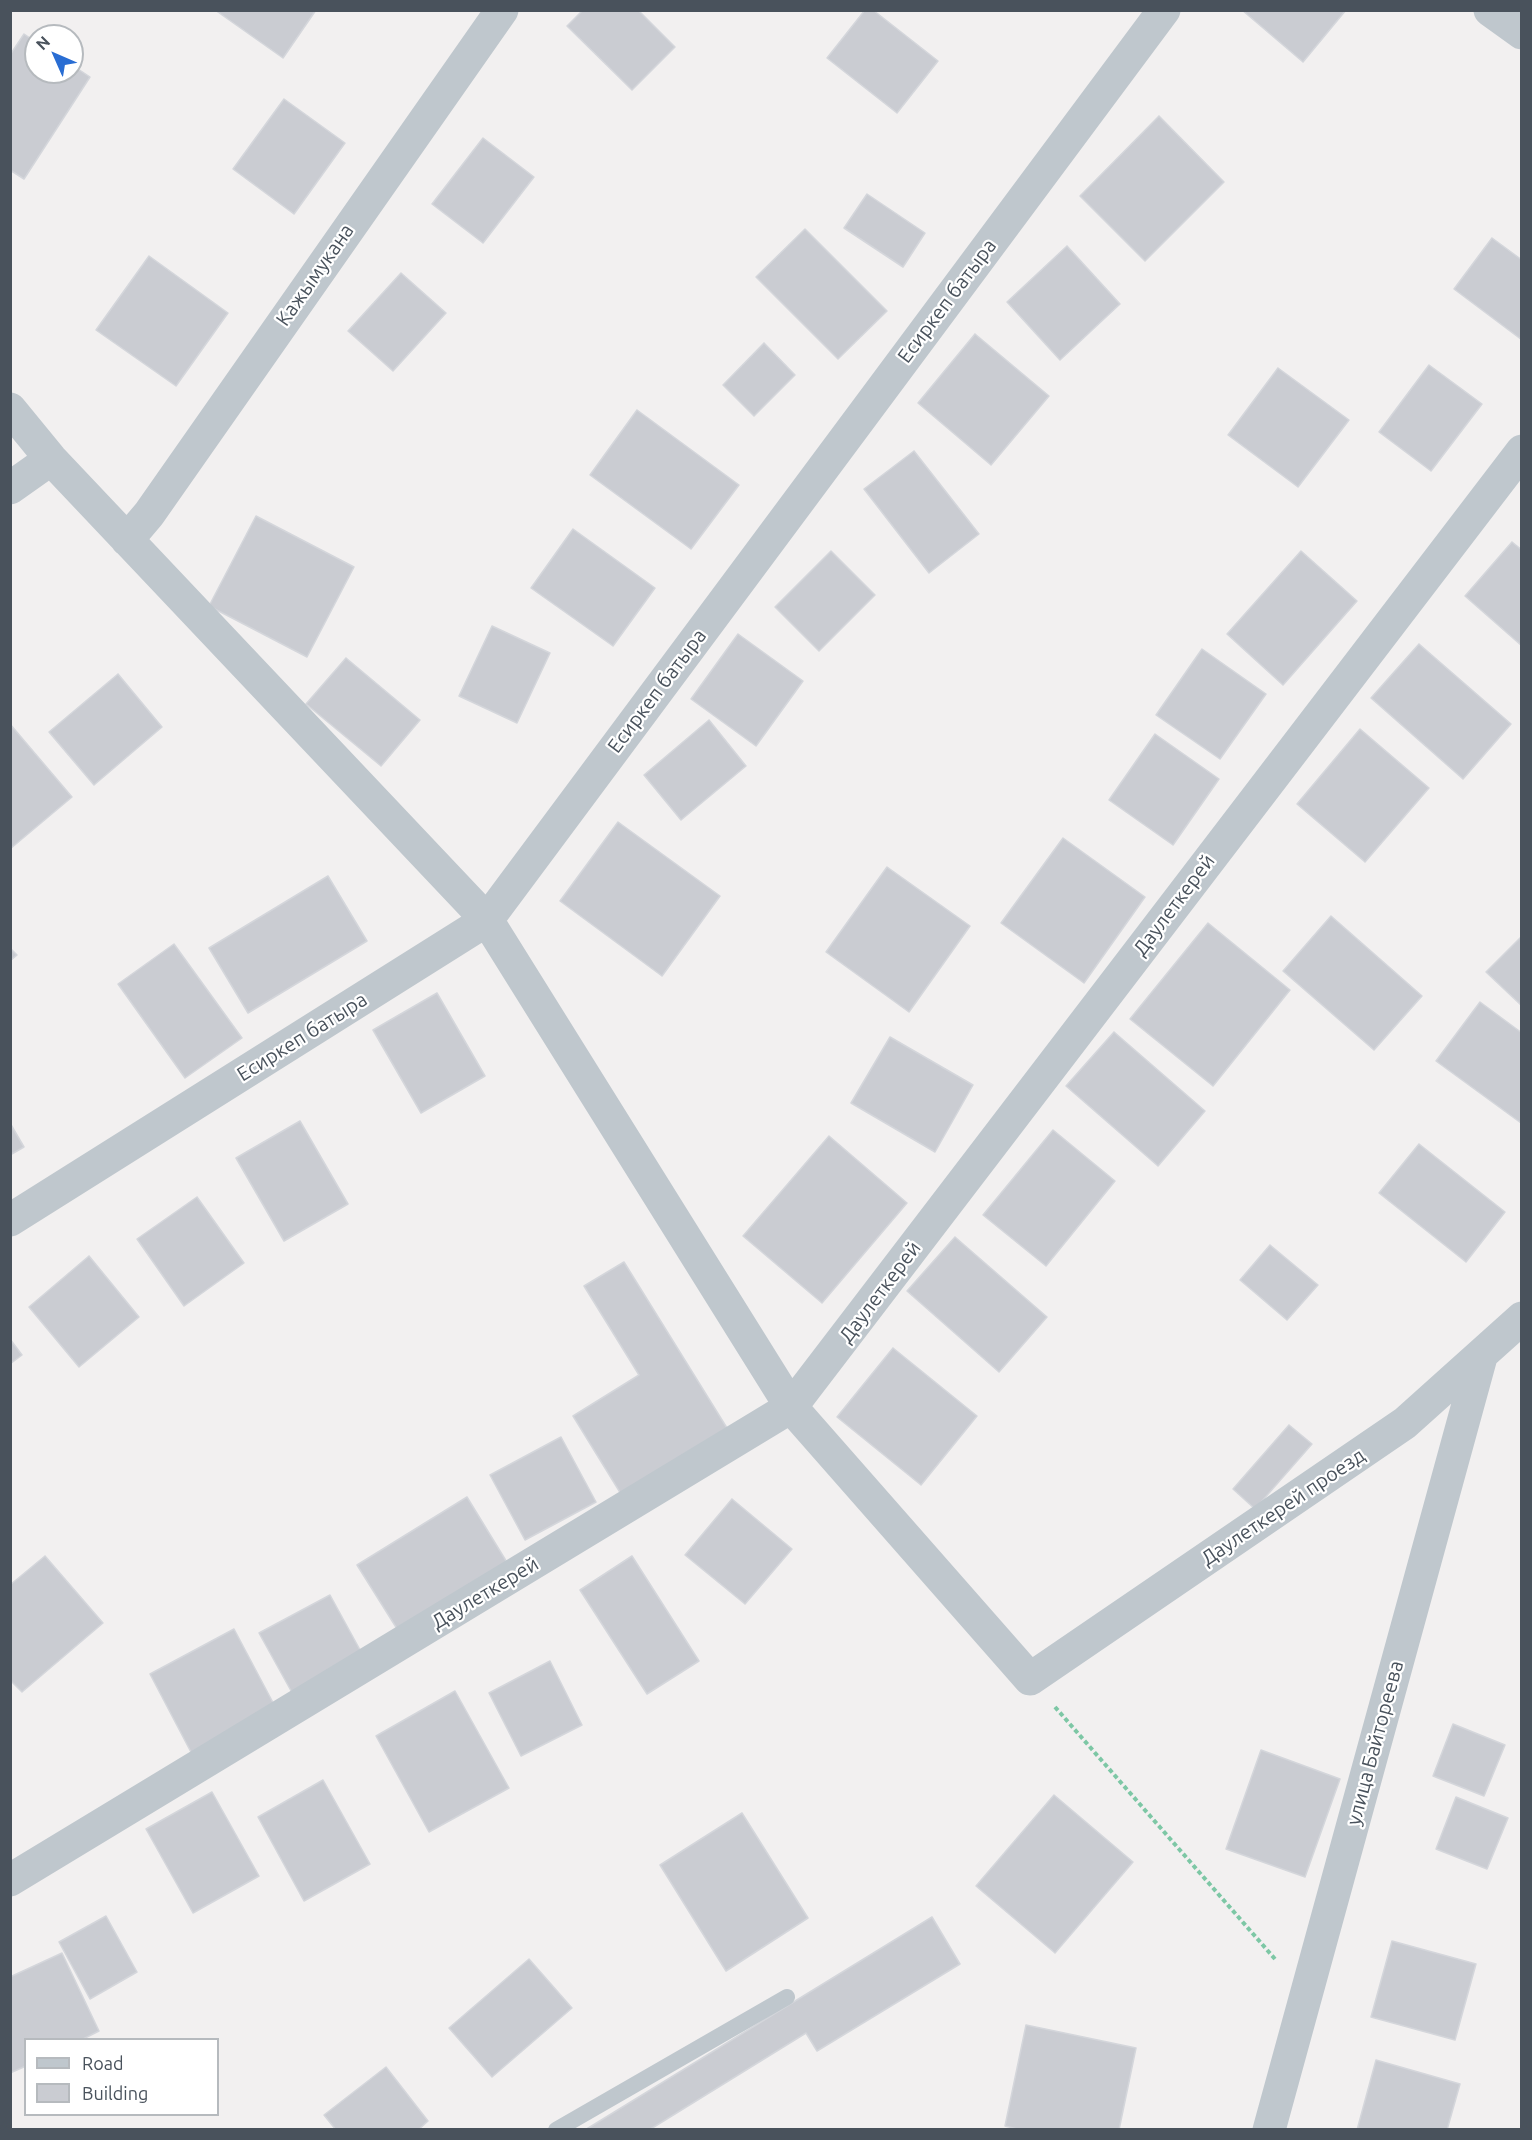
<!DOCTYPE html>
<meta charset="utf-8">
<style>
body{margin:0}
#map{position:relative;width:1532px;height:2140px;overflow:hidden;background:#f2f0f0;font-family:Ubuntu,sans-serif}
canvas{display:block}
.frame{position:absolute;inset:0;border:12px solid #49525c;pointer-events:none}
.legend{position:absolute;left:24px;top:2038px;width:195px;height:78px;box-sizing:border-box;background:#fff;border:2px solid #b6babe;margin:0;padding:8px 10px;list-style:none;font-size:18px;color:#49525c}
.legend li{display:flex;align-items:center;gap:12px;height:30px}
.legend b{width:30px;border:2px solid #b6babe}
.north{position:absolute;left:24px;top:24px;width:60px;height:60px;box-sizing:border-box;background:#fff;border:2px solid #b6babe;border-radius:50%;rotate:315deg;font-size:16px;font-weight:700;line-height:24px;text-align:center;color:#49525c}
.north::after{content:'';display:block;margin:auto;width:21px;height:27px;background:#296dd3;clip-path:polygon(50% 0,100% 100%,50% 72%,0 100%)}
</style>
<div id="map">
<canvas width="1532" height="2140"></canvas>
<div class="frame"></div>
<ul class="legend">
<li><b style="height:8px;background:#bfc7cd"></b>Road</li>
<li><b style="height:16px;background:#caccd2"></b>Building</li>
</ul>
<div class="north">N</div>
</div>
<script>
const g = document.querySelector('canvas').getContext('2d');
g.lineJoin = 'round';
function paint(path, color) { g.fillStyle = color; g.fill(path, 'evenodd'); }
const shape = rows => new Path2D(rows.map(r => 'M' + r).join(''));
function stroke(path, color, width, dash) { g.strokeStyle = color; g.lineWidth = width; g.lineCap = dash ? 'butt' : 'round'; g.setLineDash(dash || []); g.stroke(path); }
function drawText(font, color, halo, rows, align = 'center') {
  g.font = font + ' Ubuntu,sans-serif'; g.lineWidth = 4.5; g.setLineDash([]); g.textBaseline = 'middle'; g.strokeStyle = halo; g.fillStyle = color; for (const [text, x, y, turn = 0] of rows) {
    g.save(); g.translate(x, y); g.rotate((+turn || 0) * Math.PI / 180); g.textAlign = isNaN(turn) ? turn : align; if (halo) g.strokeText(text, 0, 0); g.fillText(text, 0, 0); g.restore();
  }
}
const building = shape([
 [215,10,316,10,283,58,215,10],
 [583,10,638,10,675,47,632,90,567,26,583,10],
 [865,10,873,10,938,61,897,113,827,58,865,10],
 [1242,10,1346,10,1303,62,1242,10],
 [24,34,36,42,36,72,72,72,72,65,90,77,24,179,10,170,10,55,24,34],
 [284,99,345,143,294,214,233,169,284,99],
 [1159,116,1224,182,1145,261,1080,196,1159,116],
 [483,138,534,177,483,243,432,204,483,138],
 [867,194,925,233,903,267,844,228,867,194],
 [805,229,887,311,838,359,756,277,805,229],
 [1492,238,1522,260,1522,340,1454,289,1492,238],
 [1067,246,1120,304,1060,360,1007,302,1067,246],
 [149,256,228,313,176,386,96,330,149,256],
 [401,273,446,313,393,371,348,331,401,273],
 [975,334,1049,396,991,465,918,403,975,334],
 [764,343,795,375,754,416,723,385,764,343],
 [1429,365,1482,404,1431,471,1379,432,1429,365],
 [1278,368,1349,420,1298,487,1228,435,1278,368],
 [637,410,739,485,691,549,590,475,637,410],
 [914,451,979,534,929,573,864,489,914,451],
 [256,516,354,567,307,657,209,606,256,516],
 [573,529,655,588,613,646,531,588,573,529],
 [1512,542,1522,550,1522,646,1465,596,1512,542],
 [831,551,875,595,819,651,775,607,831,551],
 [1301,551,1357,601,1283,685,1227,634,1301,551],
 [492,626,550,653,517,723,459,696,492,626],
 [738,634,803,681,756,746,691,699,738,634],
 [1419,644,1511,724,1463,779,1371,698,1419,644],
 [1202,649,1266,694,1220,759,1156,715,1202,649],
 [346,658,420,720,381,766,306,704,346,658],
 [118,674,162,727,94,785,49,732,118,674],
 [709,720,746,766,681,820,644,775,709,720],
 [10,724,72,797,10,849,10,724],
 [1360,729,1429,788,1365,862,1297,804,1360,729],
 [1155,734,1219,779,1173,845,1109,800,1155,734],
 [618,822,720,896,662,976,560,901,618,822],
 [1063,838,1145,897,1084,983,1001,923,1063,838],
 [887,867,970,926,909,1012,826,952,887,867],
 [328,876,367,941,248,1013,209,948,328,876],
 [1331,916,1422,996,1374,1050,1283,971,1331,916],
 [1208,923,1290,990,1213,1086,1130,1019,1208,923],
 [1522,936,1522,1006,1486,972,1522,936],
 [174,944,242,1038,185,1078,118,984,174,944],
 [10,948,17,955,10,961,10,948],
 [437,993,485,1076,421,1113,373,1030,437,993],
 [1480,1002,1522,1033,1521,1123,1436,1061,1480,1002],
 [1114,1032,1205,1111,1158,1166,1066,1086,1114,1032],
 [890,1037,973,1085,935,1152,851,1103,890,1037],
 [300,1121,348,1204,284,1241,236,1158,300,1121],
 [10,1123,24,1147,10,1155,10,1123],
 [1053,1130,1115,1181,1046,1266,983,1215,1053,1130],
 [829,1136,907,1203,822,1303,743,1236,829,1136],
 [1419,1144,1505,1212,1466,1262,1379,1193,1419,1144],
 [197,1197,244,1263,184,1306,137,1239,197,1197],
 [955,1237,1047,1317,999,1372,907,1291,955,1237],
 [1270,1245,1318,1285,1287,1320,1240,1280,1270,1245],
 [89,1256,139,1317,79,1367,29,1307,89,1256],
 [624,1262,727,1428,621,1494,573,1416,639,1375,584,1286,624,1262],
 [10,1339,22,1355,10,1364,10,1339],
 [893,1348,977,1416,921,1485,837,1417,893,1348],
 [1289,1425,1312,1444,1255,1509,1233,1489,1289,1425],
 [561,1437,596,1502,525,1540,490,1475,561,1437],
 [467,1497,508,1564,399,1632,357,1565,467,1497],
 [732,1499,792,1549,745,1604,685,1555,732,1499],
 [45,1556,103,1623,22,1692,10,1680,10,1585,45,1556],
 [632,1556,699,1661,647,1694,580,1590,632,1556],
 [330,1595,365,1659,295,1698,259,1633,330,1595],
 [234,1629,278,1712,193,1756,150,1674,234,1629],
 [550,1661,582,1725,521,1756,489,1693,550,1661],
 [455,1691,509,1788,429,1832,376,1736,455,1691],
 [1453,1724,1505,1745,1484,1796,1433,1776,1453,1724],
 [1261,1750,1340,1779,1305,1877,1226,1849,1261,1750],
 [323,1780,370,1864,304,1901,258,1817,323,1780],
 [212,1792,259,1876,193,1913,146,1829,212,1792],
 [1054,1795,1133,1862,1055,1953,976,1886,1054,1795],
 [1456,1797,1508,1818,1487,1869,1436,1849,1456,1797],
 [742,1813,808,1918,726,1971,660,1865,742,1813],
 [106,1916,137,1972,90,1999,59,1942,106,1916],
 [932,1917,960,1964,817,2051,806,2033,649,2130,585,2130,932,1917],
 [1392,1941,1476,1964,1455,2040,1371,2017,1392,1941],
 [62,1953,99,2031,81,2040,26,2040,26,2066,10,2073,10,1977,62,1953],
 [529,1959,572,2008,492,2077,449,2028,529,1959],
 [1026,2025,1136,2048,1119,2130,1021,2130,1005,2126,1026,2025],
 [1376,2060,1460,2084,1447,2130,1357,2130,1376,2060],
 [386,2067,428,2121,418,2130,336,2130,324,2115,386,2067]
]);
const path = shape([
 [1055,1707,1275,1959]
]);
const service = shape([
 [556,2130,787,1997]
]);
const minor = shape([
 [1490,10,1522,33],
 [10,409,51,459,487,920,791,1407,1030,1679,1405,1423,1522,1318],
 [10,488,51,459],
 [127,540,149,514,502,10],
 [10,1220,487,920,1164,10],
 [10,1880,791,1407,1522,451],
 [1269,2130,1481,1357]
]);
const streetNames = [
 ["Кажымукана",315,275,-55],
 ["Есиркеп батыра",947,301,-53],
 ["Есиркеп батыра",657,691,-53],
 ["Даулеткерей",1174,905,-53],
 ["Есиркеп батыра",302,1037,-32],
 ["Даулеткерей",880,1292,-53],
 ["Даулеткерей проезд",1283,1507,-34],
 ["Даулеткерей",485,1593,-31],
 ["улица Байтореева",1375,1743,-75]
];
paint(building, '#caccd2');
stroke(building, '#d4d6db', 1.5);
stroke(path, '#7dc7a5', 4, [4.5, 3]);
stroke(service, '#bfc7cd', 16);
stroke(minor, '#bfc7cd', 33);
drawText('20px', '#49525c', '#fff', streetNames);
</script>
